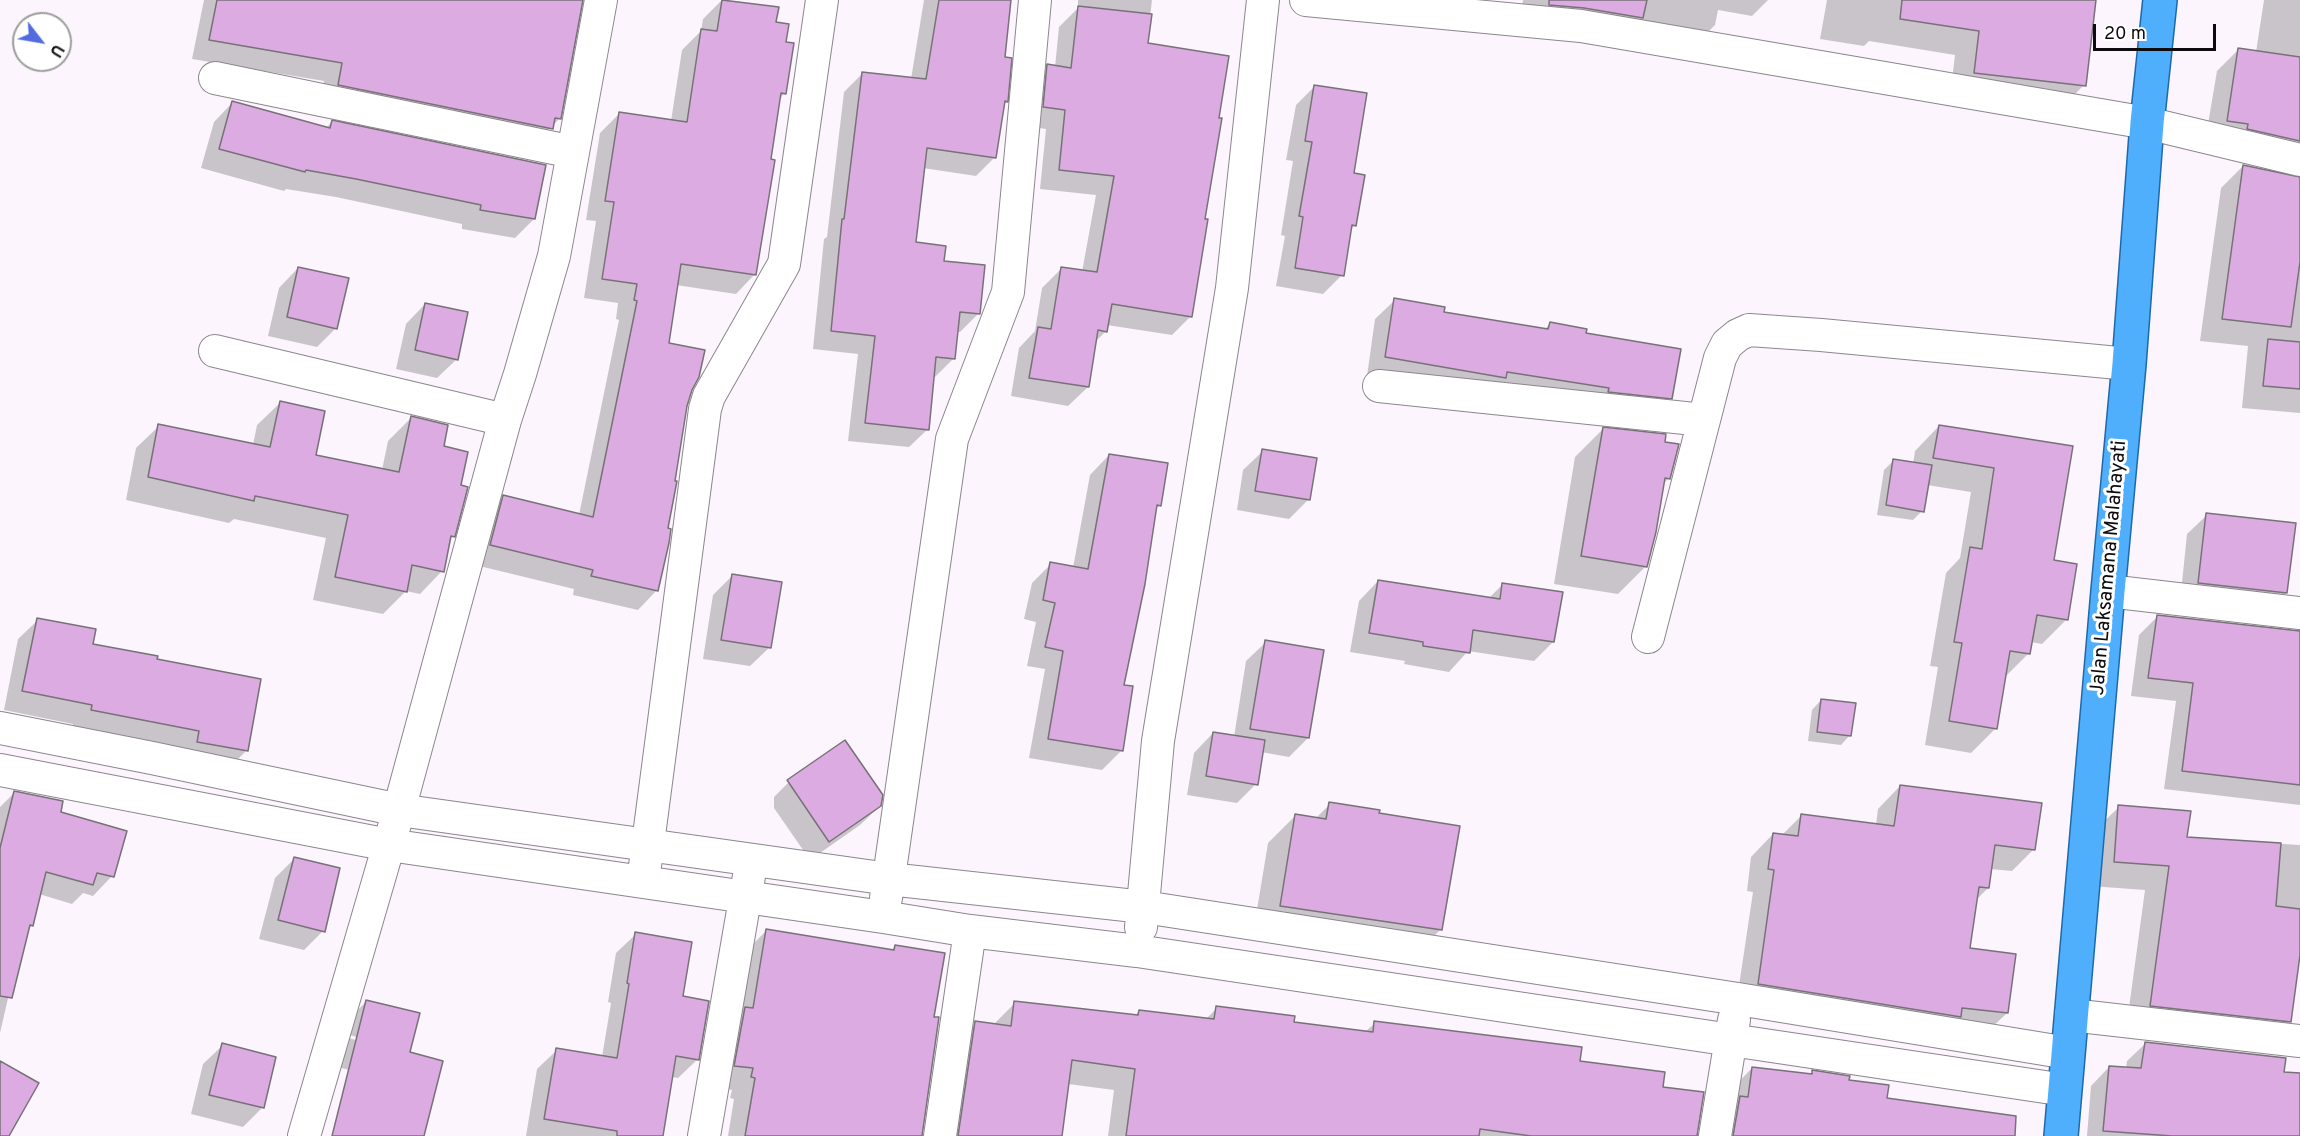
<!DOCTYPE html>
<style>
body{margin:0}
#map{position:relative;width:2300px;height:1136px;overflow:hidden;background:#fcf5fd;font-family:Overpass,sans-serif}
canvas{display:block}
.north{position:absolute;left:12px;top:12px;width:60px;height:60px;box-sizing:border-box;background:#fff;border:2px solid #9f9d9f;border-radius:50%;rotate:121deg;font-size:16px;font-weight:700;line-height:24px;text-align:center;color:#0e0b0e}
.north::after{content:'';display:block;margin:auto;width:21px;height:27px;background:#546be0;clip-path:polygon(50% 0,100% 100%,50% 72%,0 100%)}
.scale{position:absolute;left:2093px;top:24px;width:123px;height:27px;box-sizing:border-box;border:3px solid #0e0b0e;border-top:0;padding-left:8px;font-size:18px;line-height:21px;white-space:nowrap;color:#0e0b0e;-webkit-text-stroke:4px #fff;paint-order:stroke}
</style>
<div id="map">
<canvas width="2300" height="1136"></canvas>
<div class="north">U</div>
<div class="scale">20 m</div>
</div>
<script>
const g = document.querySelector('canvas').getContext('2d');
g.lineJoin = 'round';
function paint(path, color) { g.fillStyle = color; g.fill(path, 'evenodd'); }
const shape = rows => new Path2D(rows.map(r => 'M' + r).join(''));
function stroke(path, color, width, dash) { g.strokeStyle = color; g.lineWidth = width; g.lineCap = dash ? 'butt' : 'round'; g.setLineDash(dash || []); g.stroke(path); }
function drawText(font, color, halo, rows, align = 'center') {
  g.font = font + ' Overpass,sans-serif'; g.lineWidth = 6; g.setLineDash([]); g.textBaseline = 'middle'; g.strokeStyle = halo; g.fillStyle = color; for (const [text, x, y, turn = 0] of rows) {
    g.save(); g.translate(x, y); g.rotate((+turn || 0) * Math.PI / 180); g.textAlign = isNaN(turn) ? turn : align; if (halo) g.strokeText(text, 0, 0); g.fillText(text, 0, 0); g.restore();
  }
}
const shadow = shape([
 [204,0,582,0,559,119,532,147,320,103,324,81,192,59],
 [722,0,777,8,775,23,785,43,785,93,779,99,755,274,736,294,676,285,667,344,686,406,657,590,638,610,573,595,574,589,471,564,484,516,504,497,579,515,619,320,616,319,618,303,584,298,596,221,586,220,600,133,620,113,671,121,682,50,701,31,703,19],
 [924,0,1010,0,1003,58,1006,101,1004,104,994,158,976,176,923,168,914,244,942,262,978,314,960,332,957,332,954,358,935,377,933,376,928,429,909,447,848,441,858,354,813,349,824,239,827,237,844,92,862,74,911,79],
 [1078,0,1152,0,1147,44,1203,220,1191,316,1172,335,1107,325,1106,331,1095,342,1088,387,1068,406,1011,396,1019,348,1035,331,1042,288,1062,268,1082,272,1096,195,1040,189,1046,129,1025,126,1028,85,1048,66,1055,67,1059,27,1078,8],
 [1523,0,1768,0,1752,16,1718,10,1715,25,1691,49,1519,27],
 [1827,0,2094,0,2084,85,2060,109,1950,97,1955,55,1869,41,1864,46,1820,39],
 [2264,0,2300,0,2300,413,2242,408,2248,346,2200,341,2221,188,2243,166,2297,179,2291,169,2205,142,2217,71,2239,49,2256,52],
 [1315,86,1353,174,1355,225,1350,230,1342,275,1323,294,1276,286,1285,236,1281,235,1293,161,1286,160,1296,105],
 [233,102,326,128,332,122,534,219,515,238,462,229,462,224,336,197,286,189,284,191,201,168,214,122],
 [298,268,336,328,317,347,268,336,279,288],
 [1395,300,1443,313,1544,330,1550,324,1584,334,1671,398,1652,417,1485,396,1367,376,1375,319],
 [425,304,457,359,437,378,396,369,406,324],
 [280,403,314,456,382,470,388,441,411,418,442,448,453,536,449,540,442,571,420,594,406,591,383,614,313,600,326,538,234,519,229,523,126,500,136,448,159,426,253,445,257,425],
 [1939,426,2071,447,2053,562,2067,619,2042,644,2031,642,2029,653,2004,678,1996,728,1971,753,1925,745,1938,667,1930,666,1946,573,1960,558,1971,492,1927,485,1922,511,1913,520,1877,515,1884,470,1893,461,1913,464,1915,451],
 [1603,429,1663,443,1669,478,1663,484,1646,566,1618,594,1554,584,1575,457],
 [1263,451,1309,499,1289,519,1237,510,1243,470],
 [1109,455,1160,505,1155,510,1122,686,1121,751,1102,770,1029,758,1045,669,1027,666,1036,622,1024,619,1032,583,1051,564,1073,568,1090,475],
 [2207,515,2286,593,2267,612,2180,602,2187,534],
 [732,576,770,647,750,666,703,659,713,595],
 [1378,581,1489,598,1503,584,1553,642,1534,661,1468,651,1449,672,1404,664,1405,661,1350,652,1359,601],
 [2158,616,2300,633,2300,805,2164,789,2176,701,2131,696,2139,635],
 [38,620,91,645,155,661,247,750,227,770,72,729,73,724,4,710,18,639],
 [1266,642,1308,738,1289,757,1261,752,1256,784,1237,803,1187,795,1194,753,1213,733,1234,737,1246,661],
 [1821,700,1850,735,1841,745,1808,741,1812,710],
 [794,777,880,806,860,825,810,860,774,808,774,797],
 [1900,786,2034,849,2012,871,1990,869,1988,888,1976,900,1969,950,2007,1013,1984,1035,1736,1006,1753,892,1747,891,1751,857,1773,834,1781,836,1801,816,1876,825,1878,809],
 [14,793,59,813,112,876,93,896,83,893,72,904,39,894,32,925,28,929,9,994,0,1033,0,807],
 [1330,804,1378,814,1441,929,1413,957,1253,934,1268,843,1296,815,1315,819],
 [2119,807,2186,838,2300,845,2300,944,2290,1021,2265,1046,2126,1030,2145,890,2090,886,2094,831],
 [294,859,323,931,304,950,259,939,275,878],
 [767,930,891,951,895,946,932,1018,921,1136,728,1136,734,1099,730,1098,732,1090,714,1087,745,952],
 [636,934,681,997,698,1059,678,1078,671,1077,661,1136,526,1136,537,1069,557,1050,602,1057,611,1003,608,1002,616,953],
 [367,1001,409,1053,422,1136,358,1136,374,1077,331,1065,340,1027],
 [350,1035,392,1048,392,1051,349,1038],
 [1015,1003,1135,1016,1139,1011,1205,1020,1217,1008,1292,1023,1365,1032,1375,1023,1579,1062,1662,1089,1696,1136,1108,1136,1114,1090,1068,1084,1061,1136,940,1136,954,1045,975,1023,993,1025],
 [2146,1043,2283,1072,2300,1073,2300,1136,2087,1136,2091,1086,2109,1067,2126,1069,2127,1061],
 [223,1045,262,1108,243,1127,191,1114,203,1064],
 [1752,1068,1809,1075,1813,1072,1848,1081,1967,1136,1716,1136,1731,1090]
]);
const building = shape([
 [217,0,583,0,561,119,555,118,553,129,338,85,342,63,209,40,217,0],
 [722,0,779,7,776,22,789,24,786,42,794,43,786,94,781,93,771,159,775,160,756,275,681,264,669,343,705,350,699,377,692,390,687,406,675,481,677,481,668,528,671,529,669,543,658,591,591,576,593,570,490,545,503,495,593,517,637,301,634,300,637,284,602,279,614,202,605,201,619,112,687,122,701,29,717,31,722,0],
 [939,0,1011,0,1005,57,1012,58,1008,102,1005,101,996,158,927,148,916,242,946,246,944,261,985,265,980,314,960,312,955,359,936,357,929,430,865,423,875,336,831,331,842,219,844,219,862,72,926,79,939,0],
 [1549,0,1647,0,1643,18,1584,8,1549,5,1549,0],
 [1902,0,2096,0,2086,86,1974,73,1979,31,1900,19,1902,0],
 [1078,6,1152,14,1148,43,1229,56,1219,118,1222,118,1205,219,1208,219,1192,317,1112,304,1107,332,1098,330,1089,387,1029,378,1038,327,1051,329,1061,267,1097,272,1114,176,1059,170,1065,110,1043,107,1047,64,1071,68,1078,6],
 [2238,48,2300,57,2300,141,2247,129,2248,124,2227,121,2238,48],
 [1314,85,1367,93,1354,173,1365,175,1356,226,1352,225,1344,276,1295,268,1303,217,1299,216,1312,142,1305,141,1314,85],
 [232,101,330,128,332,120,546,165,535,219,480,210,481,205,356,179,306,170,305,172,219,149,232,101],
 [2243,165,2300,177,2300,262,2291,327,2222,319,2243,165],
 [298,267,349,278,337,329,287,317,298,267],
 [1394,298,1445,307,1444,312,1548,329,1550,322,1587,329,1586,333,1681,349,1672,399,1608,392,1609,388,1507,372,1506,378,1385,357,1394,298],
 [425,303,468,312,458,360,415,350,425,303],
 [2268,339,2300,342,2300,389,2263,386,2268,339],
 [280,401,325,411,316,455,399,472,411,416,448,425,444,446,468,452,461,485,468,487,455,537,451,536,444,572,412,565,407,592,335,577,348,515,255,496,254,501,148,477,158,424,270,447,280,401],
 [1939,425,2073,446,2054,560,2077,564,2068,620,2037,615,2030,654,2010,651,1997,729,1949,721,1962,643,1954,642,1970,547,1982,549,1994,468,1933,458,1939,425],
 [1603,427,1666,434,1665,442,1679,444,1670,479,1665,478,1656,532,1647,567,1581,556,1603,427],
 [1262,449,1317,458,1310,500,1255,491,1262,449],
 [1109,454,1168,463,1161,506,1157,505,1145,584,1124,685,1133,686,1123,751,1048,739,1063,651,1045,647,1055,603,1043,600,1050,562,1088,569,1109,454],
 [1893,459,1932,465,1924,512,1886,505,1893,459],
 [2206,513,2296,523,2287,593,2198,583,2206,513],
 [732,574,782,582,771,648,721,640,732,574],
 [1378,580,1500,599,1502,583,1563,592,1554,642,1473,630,1470,653,1423,646,1423,642,1369,633,1378,580],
 [2157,615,2300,631,2300,785,2182,771,2193,683,2148,678,2157,615],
 [37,618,96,629,93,644,158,656,157,659,261,679,248,751,197,742,199,731,91,710,92,705,22,691,37,618],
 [1265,640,1324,650,1309,738,1250,729,1265,640],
 [1821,699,1856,703,1851,736,1817,732,1821,699],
 [1213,732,1265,740,1258,785,1206,776,1213,732],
 [845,740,883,795,881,806,829,842,787,780,845,740],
 [1900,785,2042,803,2035,850,1995,845,1989,888,1979,887,1970,948,2016,954,2008,1013,1962,1008,1961,1017,1758,984,1774,870,1768,869,1773,833,1798,836,1801,814,1894,826,1900,785],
 [14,791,63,801,61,812,127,831,114,877,97,873,93,885,46,872,33,926,30,925,12,998,0,996,0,848,14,791],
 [1329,802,1380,810,1379,813,1460,826,1442,930,1280,906,1295,814,1326,819,1329,802],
 [2118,805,2191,811,2187,837,2281,843,2276,906,2300,909,2300,955,2291,1022,2150,1006,2169,866,2114,862,2118,805],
 [294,857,340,868,325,932,278,920,294,857],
 [766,929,894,950,895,945,945,953,934,1017,939,1017,922,1136,745,1136,755,1078,751,1077,753,1068,734,1066,745,1007,753,1008,766,929],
 [635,932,692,942,683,996,709,1001,699,1060,676,1056,663,1136,617,1136,617,1131,544,1119,556,1048,617,1058,629,984,627,983,635,932],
 [366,1000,420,1013,410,1052,443,1061,424,1136,332,1136,366,1000],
 [1014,1001,1138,1015,1139,1010,1214,1019,1216,1006,1295,1016,1294,1022,1373,1032,1374,1021,1582,1047,1580,1061,1665,1072,1663,1087,1704,1092,1697,1136,1531,1136,1480,1129,1479,1136,1126,1136,1135,1069,1072,1060,1062,1136,958,1136,975,1021,1011,1026,1014,1001],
 [2145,1042,2286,1058,2284,1072,2300,1073,2300,1136,2172,1136,2103,1131,2109,1066,2141,1068,2145,1042],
 [222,1043,276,1057,264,1108,209,1095,222,1043],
 [0,1061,39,1083,9,1136,0,1136,0,1061],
 [1752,1067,1812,1074,1812,1070,1850,1076,1849,1080,1889,1085,1887,1098,2016,1116,2015,1136,1733,1136,1740,1096,1748,1097,1752,1067]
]);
const minor = shape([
 [1306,0,1581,26,2147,123,2300,160],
 [215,78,573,152],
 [215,351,505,420],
 [1379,386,1704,420],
 [2108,591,2300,613],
 [1648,637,1720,358,1727,344,1738,335,1749,330,1821,335,2129,364],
 [0,728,152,758,399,810,889,879,1144,907,1738,999,2068,1053],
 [0,770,389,845,883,917,970,931,1137,951,2065,1090],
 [645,866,705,409,709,396,784,264,822,0],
 [886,898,952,439,1008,292,1035,0],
 [1141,927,1158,741,1232,288,1263,0],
 [2071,1015,2300,1041],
 [304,1136,399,810,505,420,520,374,554,256,601,0],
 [704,1136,749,876],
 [940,1136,970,931],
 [1715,1136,1734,1020]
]);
const trunk = shape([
 [2061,1136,2108,591,2129,364,2147,123,2160,0]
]);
const streetNames = [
 ["Jalan Laksamana Malahayati",2110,568,-85]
];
paint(shadow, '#0003');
paint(building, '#dcabe1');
stroke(building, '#777178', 1.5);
stroke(minor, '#8c868d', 34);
stroke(trunk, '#1d69a9', 36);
stroke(minor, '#fff', 32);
stroke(trunk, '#50affc', 33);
drawText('20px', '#0e0b0e', '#fff', streetNames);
</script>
